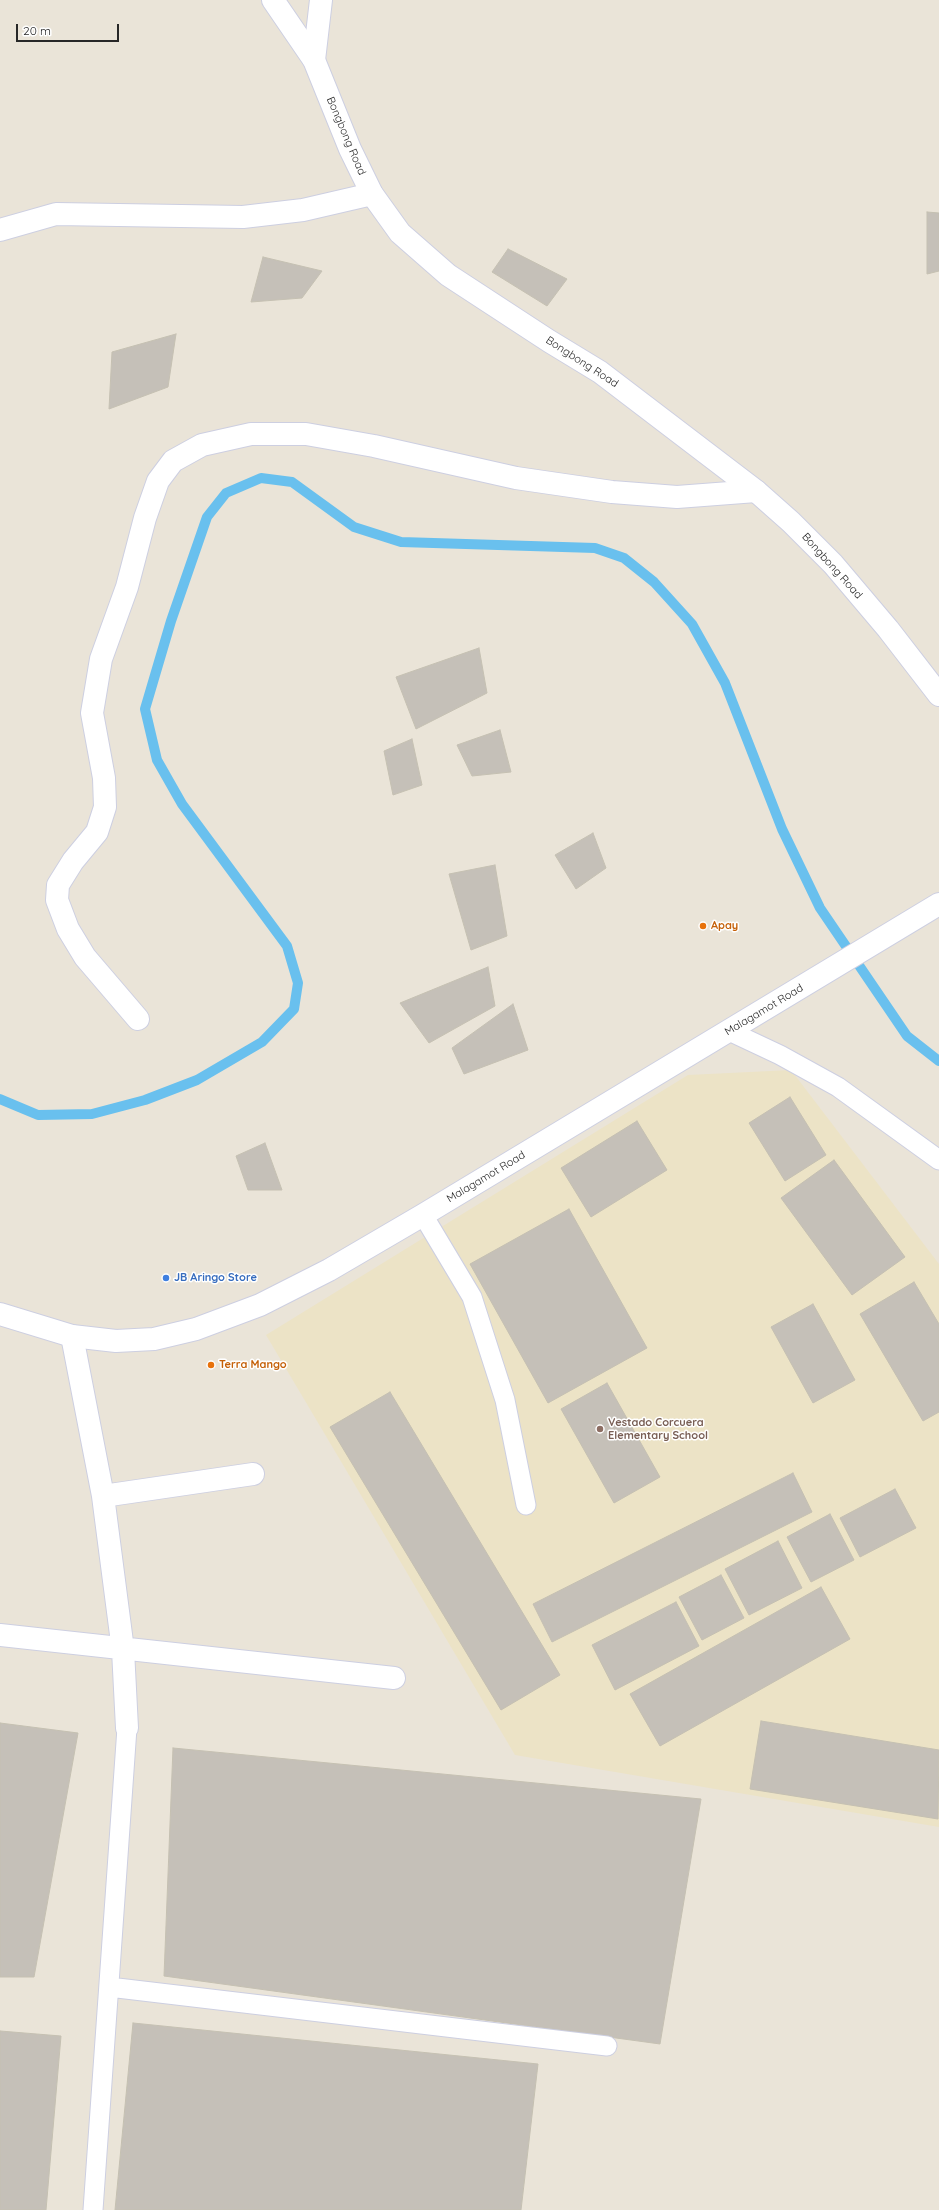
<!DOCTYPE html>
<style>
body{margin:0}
#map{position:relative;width:939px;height:2210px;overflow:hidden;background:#eae4d8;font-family:Quicksand,sans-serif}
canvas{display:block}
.scale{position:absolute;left:16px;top:24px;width:103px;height:18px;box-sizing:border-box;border:2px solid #272727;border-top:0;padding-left:5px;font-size:12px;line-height:14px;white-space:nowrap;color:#272727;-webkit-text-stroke:3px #fff;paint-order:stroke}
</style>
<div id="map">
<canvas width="939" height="2210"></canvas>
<div class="scale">20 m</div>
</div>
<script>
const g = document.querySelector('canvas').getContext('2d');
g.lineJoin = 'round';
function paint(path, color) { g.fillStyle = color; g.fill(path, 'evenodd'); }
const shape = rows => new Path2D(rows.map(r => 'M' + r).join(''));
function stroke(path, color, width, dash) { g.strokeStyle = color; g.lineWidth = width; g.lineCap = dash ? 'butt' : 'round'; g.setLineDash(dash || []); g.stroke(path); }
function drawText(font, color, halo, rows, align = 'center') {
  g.font = font + ' Quicksand,sans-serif'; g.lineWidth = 3; g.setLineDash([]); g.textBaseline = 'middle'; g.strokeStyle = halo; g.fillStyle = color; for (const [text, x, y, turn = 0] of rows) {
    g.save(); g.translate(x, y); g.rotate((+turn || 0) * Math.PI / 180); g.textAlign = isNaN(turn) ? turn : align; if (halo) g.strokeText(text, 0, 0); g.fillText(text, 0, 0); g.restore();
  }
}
const education = shape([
 [791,1070,939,1264,939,1827,515,1755,266,1335,688,1075]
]);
const stream = shape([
 [0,1099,38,1115,92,1114,145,1100,197,1080,262,1042,294,1009,298,983,287,946,182,804,157,760,145,709,171,621,207,517,226,493,261,478,292,482,354,527,401,542,595,548,624,558,654,582,692,624,725,683,782,829,820,908,907,1036,939,1061]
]);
const building = shape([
 [927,212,939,213,939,271,927,274,927,212],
 [508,249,567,279,547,306,492,272,508,249],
 [263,257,322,271,302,298,251,302,263,257],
 [176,334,168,387,109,409,112,352,176,334],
 [479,648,487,693,416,729,396,677,479,648],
 [500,730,511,772,472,776,457,745,500,730],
 [412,739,422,785,393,795,384,751,412,739],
 [593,833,606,868,576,889,555,855,593,833],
 [495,865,507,936,471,950,449,874,495,865],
 [488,967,495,1006,429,1043,400,1003,488,967],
 [513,1004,528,1050,464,1074,452,1048,513,1004],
 [790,1097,826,1155,785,1181,749,1123,790,1097],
 [637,1121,667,1170,591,1217,561,1168,637,1121],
 [265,1143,282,1190,248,1190,236,1156,265,1143],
 [834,1160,905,1257,852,1295,781,1198,834,1160],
 [569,1209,647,1348,548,1403,470,1264,569,1209],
 [914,1282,939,1324,939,1412,923,1421,860,1314,914,1282],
 [813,1304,855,1380,813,1403,771,1327,813,1304],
 [607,1383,660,1477,614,1503,561,1409,607,1383],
 [390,1392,560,1675,501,1710,330,1427,390,1392],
 [793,1473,812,1512,552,1642,533,1604,793,1473],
 [895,1489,916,1528,860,1557,840,1518,895,1489],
 [830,1514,854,1560,811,1582,787,1537,830,1514],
 [778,1541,802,1588,749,1615,725,1569,778,1541],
 [721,1575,744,1618,702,1640,679,1597,721,1575],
 [821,1587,850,1639,660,1746,630,1694,821,1587],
 [676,1602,699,1646,615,1690,592,1645,676,1602],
 [761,1721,939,1750,938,1819,750,1789,761,1721],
 [0,1723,78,1733,34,1977,0,1977,0,1723],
 [173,1748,701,1799,660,2044,164,1976,173,1748],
 [133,2023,538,2064,521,2210,115,2210,133,2023],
 [0,2031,61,2036,46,2210,0,2210,0,2031]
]);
const lane = shape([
 [729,1031,780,1055,838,1087,939,1160],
 [423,1215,472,1297,505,1400,526,1505],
 [109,1987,607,2046],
 [93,2210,127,1728]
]);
const street = shape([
 [314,60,321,0],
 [0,230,56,214,243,217,303,210,372,194],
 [138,1019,85,957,68,929,57,900,58,885,73,861,97,832,105,807,104,778,92,713,101,659,127,587,145,518,158,481,173,461,202,445,251,434,306,434,374,446,516,478,612,492,677,497,756,491],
 [72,1336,103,1496,123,1650,127,1728],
 [103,1496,253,1474],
 [0,1635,394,1678]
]);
const secondary = shape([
 [273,0,314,60,350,149,372,194,400,233,448,275,549,341,600,372,756,491,791,522,833,564,888,629,939,695],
 [0,1314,72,1336,116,1341,154,1339,196,1329,260,1305,329,1270,423,1215,939,904]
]);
const markers = [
 [703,926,4,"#e8710a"],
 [166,1278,4,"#3f7fe0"],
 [211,1365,4,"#e8710a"],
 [600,1429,4,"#8d6e63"]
];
const streetNames = [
 ["Bongbong Road",346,136,67],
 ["Bongbong Road",582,362,33],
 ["Bongbong Road",832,566,48],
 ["Malagamot Road",764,1010,-31],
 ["Malagamot Road",486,1177,-31]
];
const foodNames = [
 ["Apay",711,926],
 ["Terra Mango",219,1365]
];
const shopNames = [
 ["JB Aringo Store",174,1278]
];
const educationNames = [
 ["Vestado Corcuera",608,1423],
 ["Elementary School",608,1436]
];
paint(education, '#ece3c6');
stroke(stream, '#69c0ee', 10);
paint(building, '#c5c0b8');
stroke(building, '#c5c0b2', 1);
stroke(lane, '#cdcfe1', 21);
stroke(street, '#cdcfe1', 24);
stroke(secondary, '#cdcfe1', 24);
stroke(lane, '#fff', 19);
stroke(street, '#fff', 22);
stroke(secondary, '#fff', 22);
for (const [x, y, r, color] of markers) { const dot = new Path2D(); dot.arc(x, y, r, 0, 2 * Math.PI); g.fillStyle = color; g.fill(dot); stroke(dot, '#fff', 1.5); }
drawText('11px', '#272727', '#fff', streetNames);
drawText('bold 11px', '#c56008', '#fff', foodNames, 'left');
drawText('bold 11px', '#366cbe', '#fff', shopNames, 'left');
drawText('bold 11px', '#785e54', '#fff', educationNames, 'left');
</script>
